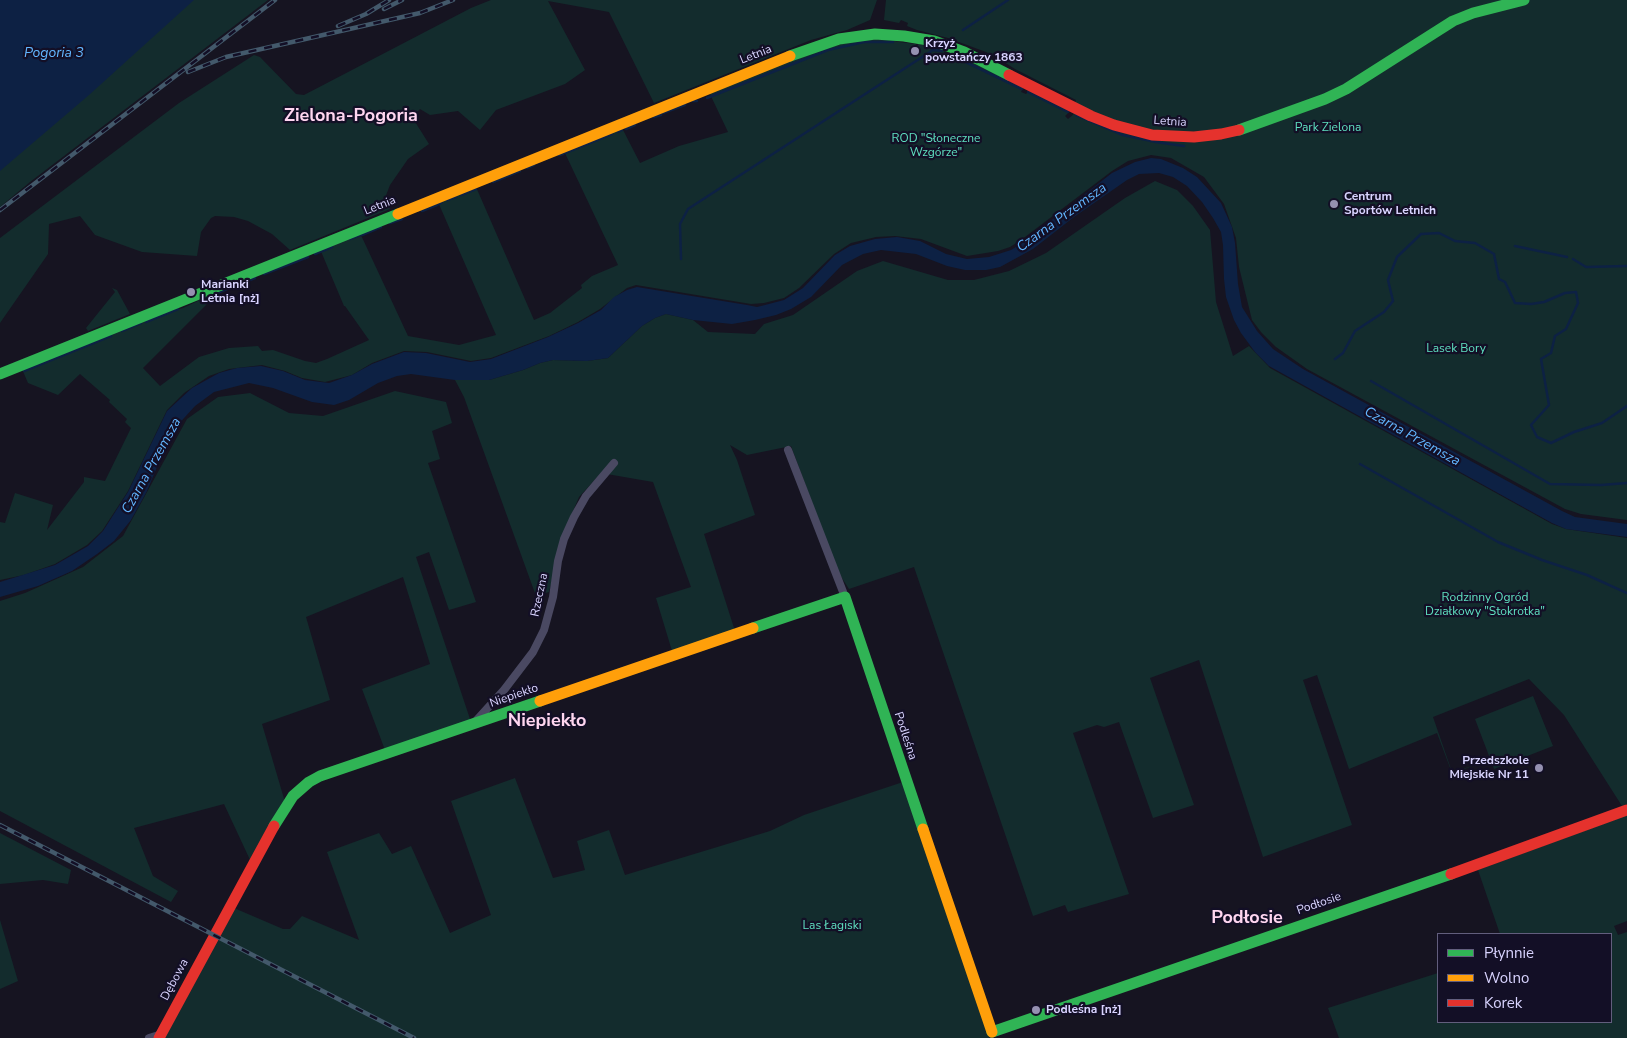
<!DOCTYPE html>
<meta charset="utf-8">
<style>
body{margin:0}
#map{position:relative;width:1627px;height:1038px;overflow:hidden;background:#161421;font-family:"Nunito Sans",sans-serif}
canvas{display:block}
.legend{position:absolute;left:1437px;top:933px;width:175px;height:90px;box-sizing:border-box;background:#130f26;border:1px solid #625e7d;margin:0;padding:6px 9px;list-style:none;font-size:15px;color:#d9d4ff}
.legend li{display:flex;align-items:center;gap:10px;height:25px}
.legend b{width:25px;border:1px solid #625e7d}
</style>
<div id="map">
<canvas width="1627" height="1038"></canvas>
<ul class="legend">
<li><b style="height:6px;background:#30b455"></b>Płynnie</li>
<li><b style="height:6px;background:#ff9f0a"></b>Wolno</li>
<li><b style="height:6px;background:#e5322d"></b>Korek</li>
</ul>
</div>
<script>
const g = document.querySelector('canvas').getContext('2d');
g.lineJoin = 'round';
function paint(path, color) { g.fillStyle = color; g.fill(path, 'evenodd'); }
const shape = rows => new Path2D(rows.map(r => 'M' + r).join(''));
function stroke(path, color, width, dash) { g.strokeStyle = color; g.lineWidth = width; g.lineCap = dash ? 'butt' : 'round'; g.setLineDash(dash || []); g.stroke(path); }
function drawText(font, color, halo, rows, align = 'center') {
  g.font = font + ' "Nunito Sans",sans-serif'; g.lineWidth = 4.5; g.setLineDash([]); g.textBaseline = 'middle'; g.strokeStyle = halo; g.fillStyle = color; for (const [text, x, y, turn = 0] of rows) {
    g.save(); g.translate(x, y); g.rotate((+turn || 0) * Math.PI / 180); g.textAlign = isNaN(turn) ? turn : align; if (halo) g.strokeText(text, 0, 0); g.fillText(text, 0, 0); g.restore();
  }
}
const green = shape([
 [0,0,268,0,30,182,0,207],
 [491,0,877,0,870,20,847,30,811,40,654,103,609,12,548,1,585,70,565,84,496,110,480,130,458,111,430,115,420,109,412,117,429,144,408,159,390,185,385,198,390,209,290,250,272,234,248,221,234,217,215,216,211,218,201,232,197,256,142,252,95,235,80,216,49,224,48,254,0,323,0,238,179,103,254,55,260,57,296,94,304,95,471,8],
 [886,0,1627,0,1627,520,1581,514,1565,509,1307,369,1276,347,1261,332,1252,320,1239,267,1236,238,1224,204,1204,177,1171,158,1151,155,1128,161,1112,171,1021,240,1010,247,998,251,967,256,921,239,895,236,876,237,851,243,834,254,799,288,784,298,764,303,751,304,636,285,627,288,600,309,578,322,549,336,491,358,471,361,427,352,404,351,372,363,352,375,325,382,302,378,285,371,262,365,229,369,209,376,184,393,167,410,128,491,102,531,87,545,55,564,24,575,0,580,0,522,5,523,15,493,53,505,47,530,84,482,84,477,105,481,131,428,125,422,127,419,109,402,110,400,80,374,58,395,28,383,22,369,178,306,179,309,183,308,200,300,200,298,213,292,215,296,143,368,160,386,199,357,229,348,258,346,262,351,273,350,305,361,316,363,327,359,369,340,345,306,344,306,320,249,360,233,408,336,459,345,496,335,438,202,476,187,534,320,550,313,582,288,581,285,592,276,618,265,564,151,622,128,640,163,679,146,728,132,709,92,812,52,857,40,895,39,895,41,899,42,916,44,914,51,916,52,918,44,929,46,930,44,945,51,943,54,946,56,952,51,1023,88,1021,92,1026,94,1030,90,1071,110,1065,116,1068,119,1074,114,1071,112,1076,100,1015,69,1004,62,986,52,948,38,917,30,907,26,908,23,901,20,899,23,884,20],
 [1155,181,1177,190,1193,206,1210,230,1216,302,1233,356,1249,346,1270,368,1552,524,1566,529,1627,538,1627,804,1622,806,1564,715,1529,679,1433,717,1452,772,1479,764,1452,773,1437,733,1349,769,1317,675,1303,680,1352,825,1263,857,1199,660,1150,678,1194,805,1153,818,1119,722,1104,727,1097,725,1073,733,1129,894,1068,912,1065,905,1033,916,914,567,849,589,838,572,791,446,747,455,730,445,737,460,755,515,704,534,735,631,672,651,656,598,691,587,653,482,601,473,579,497,565,530,549,592,536,596,464,397,455,380,489,380,523,370,540,363,553,360,587,361,608,358,642,326,655,318,666,314,693,320,708,332,755,334,764,324,793,315,857,271,883,261,948,280,974,280,1009,271,1046,253,1125,198],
 [112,288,117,290,130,314,88,331,86,328,115,292],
 [395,391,446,402,452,423,432,431,440,459,428,463,476,602,449,610,429,552,416,557,471,722,385,750,362,689,430,664,403,577,306,617,330,700,262,724,285,802,251,862,224,804,134,828,153,876,178,891,171,902,0,811,0,601,25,593,83,567,123,536,187,419,218,397,250,393,289,413,323,416],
 [1533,696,1553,746,1494,769,1475,719],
 [515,778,553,878,585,870,577,841,609,830,625,875,770,831,804,815,903,782,989,1038,163,1038,234,908,283,929,290,929,302,916,359,940,327,852,379,833,392,854,411,846,450,933,491,915,451,801],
 [1627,815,1627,921,1614,926,1618,935,1627,932,1627,1038,1339,1038,1328,1008,1438,973,1438,1022,1611,1022,1611,934,1500,934,1478,870],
 [0,833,71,870,68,884,43,880,0,884],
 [0,920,18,981,0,989]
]);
const water = shape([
 [0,0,194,0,89,95,0,171],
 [1151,158,1161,159,1183,168,1197,177,1221,203,1232,227,1235,243,1238,284,1242,307,1257,331,1273,349,1303,369,1562,511,1575,517,1627,524,1627,537,1566,529,1552,523,1269,366,1255,352,1241,333,1234,320,1226,297,1224,279,1223,245,1221,232,1213,218,1202,202,1187,186,1173,177,1159,173,1139,174,1127,180,1074,217,1033,249,1000,267,986,270,965,270,947,266,916,254,881,250,863,254,842,265,811,297,791,309,776,315,755,320,732,324,693,320,666,314,655,318,642,326,608,358,587,361,553,360,540,363,523,370,489,380,455,380,411,374,397,376,378,383,349,400,334,405,312,402,273,388,249,383,214,392,195,406,175,428,167,443,147,491,131,520,114,541,97,554,72,571,38,586,0,597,0,582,55,565,88,546,103,531,128,492,167,411,192,388,219,373,237,368,261,366,283,371,305,380,329,383,352,375,372,364,404,352,426,353,470,362,491,359,548,337,578,323,601,310,614,297,627,290,637,287,747,305,757,307,765,305,784,300,803,288,835,255,850,246,875,239,897,237,920,241,946,254,967,259,989,257,1011,250,1021,244,1112,173,1135,162]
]);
const stream = shape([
 [963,30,1008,0],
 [951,55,1022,89],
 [1028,92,1068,112],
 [707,98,828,50,864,42,893,42],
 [693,101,697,101],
 [663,113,685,105],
 [1076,115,1123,135,1156,142,1184,146],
 [654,117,661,115],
 [626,129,635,125],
 [618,132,622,130],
 [565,153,612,134],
 [559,155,563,154],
 [527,168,534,165],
 [493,182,520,171],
 [461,195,476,189],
 [447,200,456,197],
 [439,204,442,202],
 [422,211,437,205],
 [390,223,402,219],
 [362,235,381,227],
 [350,239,360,235],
 [1515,246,1567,257],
 [315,254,332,247],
 [681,259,680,224,688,209,933,50,942,51],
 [1573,259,1586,267,1627,266],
 [264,274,308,257],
 [202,299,255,278],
 [146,322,178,309],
 [122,331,141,323],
 [1335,359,1343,353,1355,331,1384,312,1393,301,1388,280,1397,257,1421,234,1439,233,1455,241,1475,243,1494,254,1499,279,1505,282,1515,303,1531,304,1544,302,1565,293,1576,292,1578,303,1566,329,1555,336,1551,353,1541,359,1549,405,1531,425,1537,437,1551,443,1574,432,1602,423,1627,406],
 [24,371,111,336],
 [1371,381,1550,484,1601,485,1627,483],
 [1360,464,1498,542,1542,560,1587,575,1627,593]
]);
const street = shape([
 [788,450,845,597],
 [475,722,504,690,533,652,544,630,553,597,558,561,564,539,574,517,586,496,614,463],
 [149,1038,162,1034]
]);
const fast = shape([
 [790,56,839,39,875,34,904,36,934,41,964,52,1009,75],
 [1239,130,1325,99,1346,89,1453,21,1473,13,1524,0],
 [0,374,398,214],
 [753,628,845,597,923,829],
 [274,826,293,796,309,782,320,776,540,701],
 [992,1032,1451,874]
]);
const slow = shape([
 [398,214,790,56],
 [540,701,753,628],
 [923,829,992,1032]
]);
const jam = shape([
 [1009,75,1091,116,1114,125,1152,135,1194,137,1221,134,1239,130],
 [1451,874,1627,810],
 [159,1038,274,826]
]);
const rail = shape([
 [384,9,402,0],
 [338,26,366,14,389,0],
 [188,72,226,57,420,13,453,0],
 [0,210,275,0],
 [0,825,414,1038]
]);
const markers = [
 [915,51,5,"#9591b1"],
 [1334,204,5,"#9591b1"],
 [191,292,5,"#9591b1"],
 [1539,768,5,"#9591b1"],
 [1036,1010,5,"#9591b1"]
];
const poiNames = [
 ["Krzyż",925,44],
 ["powstańczy 1863",925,58],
 ["Centrum",1344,197],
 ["Sportów Letnich",1344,211],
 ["Marianki",201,285],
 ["Letnia [nż]",201,299],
 ["Przedszkole",1529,761,"right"],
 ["Miejskie Nr 11",1529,775,"right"],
 ["Podleśna [nż]",1046,1010]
];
const streetNames = [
 ["Letnia",756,55,-22],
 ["Letnia",1170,122,4],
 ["Letnia",380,206,-22],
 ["Rzeczna",540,595,-78],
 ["Niepiekło",514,696,-19],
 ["Podleśna",905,736,72],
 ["Podłosie",1319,904,-19],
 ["Dębowa",175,980,-62]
];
const parkNames = [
 ["Park Zielona",1328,128],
 ["ROD \"Słoneczne",936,139],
 ["Wzgórze\"",936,153],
 ["Lasek Bory",1456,349],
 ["Rodzinny Ogród",1485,598],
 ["Działkowy \"Stokrotka\"",1485,612],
 ["Las Łagiski",832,926]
];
const waterNames = [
 ["Pogoria 3",54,54],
 ["Czarna Przemsza",1062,218,-36],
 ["Czarna Przemsza",1412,437,29],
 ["Czarna Przemsza",152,466,-61]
];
const districtNames = [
 ["Zielona-Pogoria",351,117],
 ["Niepiekło",547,722],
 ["Podłosie",1247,919]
];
paint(green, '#132c2d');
paint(water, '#0d2144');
stroke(stream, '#0d2144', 2.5);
stroke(street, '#4a4962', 8);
stroke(fast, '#30b455', 11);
stroke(slow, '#ff9f0a', 11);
stroke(jam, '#e5322d', 11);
stroke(rail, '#43596b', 4.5);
stroke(rail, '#130f26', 2.5, [8]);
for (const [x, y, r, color] of markers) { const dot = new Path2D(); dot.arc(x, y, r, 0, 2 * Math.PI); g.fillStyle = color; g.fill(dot); stroke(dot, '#130f26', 2); }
drawText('bold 12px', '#d9d4ff', '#130f26', poiNames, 'left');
drawText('12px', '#d9d4ff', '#130f26', streetNames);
drawText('12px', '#5fe0c0', '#130f26', parkNames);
drawText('italic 14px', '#62b6ff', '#130f26', waterNames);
drawText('bold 18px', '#ffd6f0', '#130f26', districtNames);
</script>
